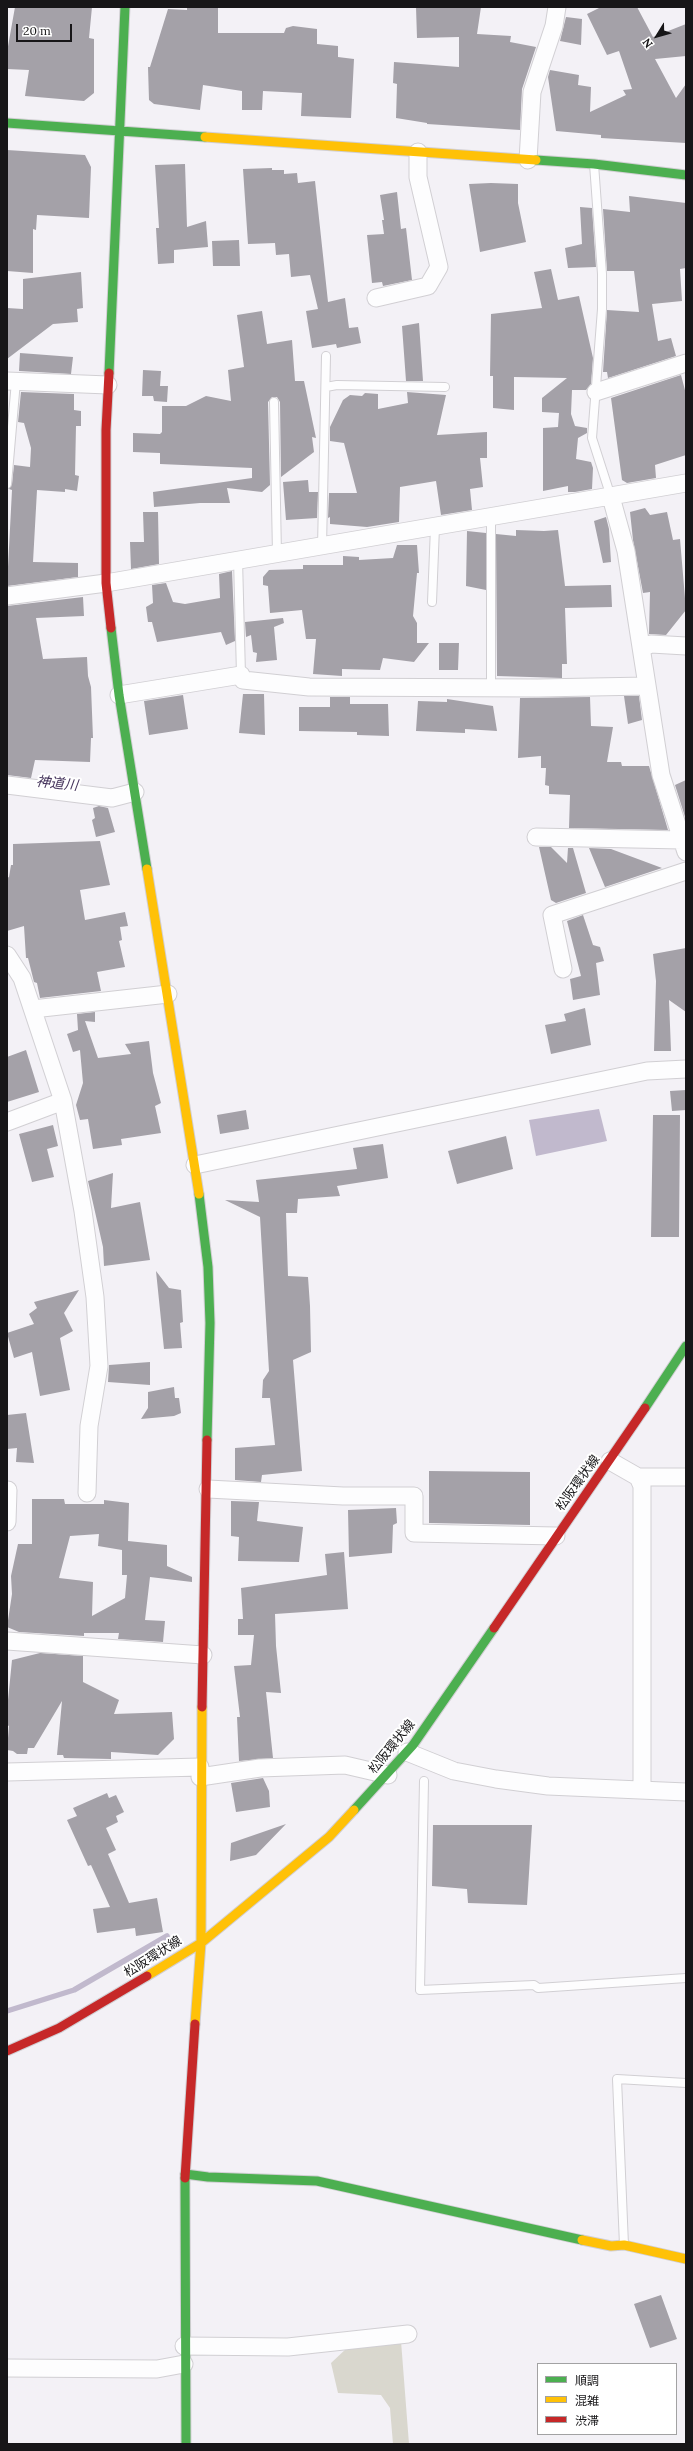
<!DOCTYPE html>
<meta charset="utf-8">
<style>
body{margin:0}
#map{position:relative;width:693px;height:2451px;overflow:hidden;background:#f3f1f6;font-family:Lora,"Noto Sans JP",serif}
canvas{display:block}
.frame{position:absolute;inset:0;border:8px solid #171618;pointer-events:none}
.legend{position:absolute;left:537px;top:2363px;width:140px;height:72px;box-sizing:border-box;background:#fff;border:1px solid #a2a2a3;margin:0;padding:5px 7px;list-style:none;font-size:12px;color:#171618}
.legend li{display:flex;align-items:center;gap:8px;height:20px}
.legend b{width:20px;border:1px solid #a2a2a3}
.north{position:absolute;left:637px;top:16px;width:40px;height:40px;-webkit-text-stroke:3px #fff;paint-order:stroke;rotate:233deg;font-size:11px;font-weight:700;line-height:16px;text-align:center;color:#171618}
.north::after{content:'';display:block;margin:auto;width:14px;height:18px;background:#171618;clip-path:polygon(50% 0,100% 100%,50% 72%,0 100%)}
.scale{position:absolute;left:16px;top:24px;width:56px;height:18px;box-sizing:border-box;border:2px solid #171618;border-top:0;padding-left:5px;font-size:12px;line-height:14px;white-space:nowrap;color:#171618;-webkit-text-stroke:3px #fff;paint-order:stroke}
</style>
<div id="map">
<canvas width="693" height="2451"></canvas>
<div class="frame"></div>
<ul class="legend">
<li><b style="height:5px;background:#4caf50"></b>順調</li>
<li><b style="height:5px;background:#ffc107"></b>混雑</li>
<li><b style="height:5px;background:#c62828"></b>渋滞</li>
</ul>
<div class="north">N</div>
<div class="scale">20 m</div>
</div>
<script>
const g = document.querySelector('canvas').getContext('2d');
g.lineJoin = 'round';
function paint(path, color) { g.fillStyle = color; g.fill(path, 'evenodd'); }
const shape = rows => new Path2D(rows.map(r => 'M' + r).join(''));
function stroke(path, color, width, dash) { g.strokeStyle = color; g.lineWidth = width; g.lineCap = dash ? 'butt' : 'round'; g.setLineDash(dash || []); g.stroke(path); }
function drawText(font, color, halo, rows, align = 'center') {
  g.font = font + ' Lora,"Noto Sans JP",serif'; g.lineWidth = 4; g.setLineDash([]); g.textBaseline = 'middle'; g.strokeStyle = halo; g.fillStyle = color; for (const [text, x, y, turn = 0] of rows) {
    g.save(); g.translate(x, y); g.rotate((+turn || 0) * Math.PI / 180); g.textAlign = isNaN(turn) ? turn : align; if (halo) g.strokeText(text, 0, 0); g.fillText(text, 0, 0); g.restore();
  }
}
const green = shape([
 [401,2341,409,2444,393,2444,390,2408,381,2395,338,2393,331,2363,347,2348]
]);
const water = shape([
 [599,1109,607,1141,536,1156,529,1120]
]);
const stream = shape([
 [7,2011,74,1990,167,1936]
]);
const building = shape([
 [15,7,92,7,89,38,94,39,94,93,84,101,25,96,29,70,7,69,7,52],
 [187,7,218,7,218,33,284,33,286,28,293,26,317,29,317,44,338,46,338,57,354,59,351,118,301,116,302,93,263,91,262,110,242,110,242,91,203,85,200,110,154,104,149,100,148,67,150,67,168,9,187,10],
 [416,7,481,7,477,34,511,36,510,42,536,47,522,89,520,130,427,124,427,123,396,118,397,84,393,83,394,62,459,67,459,37,417,38],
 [601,7,637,7,653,37,686,24,686,56,655,59,676,98,686,84,686,143,601,138,601,135,556,131,548,77,550,70,579,75,578,85,591,87,590,112,626,95,623,90,632,89,619,51,607,55,587,14],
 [566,17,582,19,581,45,560,41],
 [7,150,85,155,91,167,89,218,37,215,36,230,33,229,33,273,7,271],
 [185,164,187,227,206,221,208,247,174,250,174,263,158,264,156,228,159,228,155,165],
 [272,168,272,170,284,170,284,174,297,173,298,183,315,181,328,302,345,298,349,328,358,327,361,343,337,348,336,344,312,348,306,311,318,309,310,275,291,277,289,254,276,255,275,243,248,244,243,169],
 [491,183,518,184,518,203,526,242,480,252,469,184],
 [397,192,401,229,406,228,412,280,383,286,382,282,372,283,367,235,384,234,382,220,384,220,380,195],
 [629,196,686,203,686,268,680,269,682,301,652,304,658,341,671,338,676,356,608,378,607,372,603,372,607,310,639,312,634,271,607,271,603,209,630,212],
 [580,207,592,208,596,267,568,268,565,248,582,244],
 [239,240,240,266,213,266,212,241],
 [551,269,558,300,579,296,593,358,591,384,586,390,572,390,571,414,575,426,587,428,587,433,578,438,576,459,591,462,593,468,592,489,575,492,568,492,568,486,543,491,543,428,558,427,559,413,542,412,542,398,567,378,514,377,514,410,493,408,493,376,490,376,491,314,542,308,534,272],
 [81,272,83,308,77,309,78,322,53,324,7,359,7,308,23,309,23,279],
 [262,311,267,344,292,340,295,381,304,381,316,438,312,437,314,452,281,477,280,402,277,397,272,397,268,402,270,485,262,492,227,488,230,503,200,503,154,507,153,492,252,478,252,468,160,464,160,453,133,452,133,433,160,434,162,432,162,406,186,406,206,396,231,401,228,370,244,367,237,315],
 [419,323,423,381,406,381,402,326],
 [20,353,73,357,71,374,19,371],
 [143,370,161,371,160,386,168,386,167,402,154,401,153,396,142,396],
 [681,375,686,394,686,455,655,465,656,478,627,483,622,480,611,398],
 [21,392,74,394,74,410,81,411,81,426,76,426,75,475,79,476,77,491,65,489,65,492,37,490,33,562,78,563,78,577,7,586,12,490,9,489,12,484,14,465,30,467,31,448,24,423,18,422],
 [407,392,446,395,437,435,487,432,487,458,480,458,483,487,470,489,472,510,441,515,436,481,400,487,399,522,367,527,330,524,330,517,328,518,329,493,357,493,344,443,330,441,330,427,343,400,350,395,362,396,365,393,378,394,378,409,408,403],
 [308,480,309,492,318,492,317,518,286,520,283,482],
 [645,508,650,515,667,512,673,540,680,539,686,610,666,635,649,634,650,592,643,593,633,540,630,512],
 [143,512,158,512,159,564,131,569,130,542,144,542],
 [606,517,609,529,611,562,603,563,594,521],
 [516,530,544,531,558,530,565,586,611,585,612,607,565,608,567,664,562,664,562,678,497,676,496,534,516,536],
 [467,531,486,533,486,590,466,586],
 [397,545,417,545,419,573,417,573,413,616,417,623,417,643,429,643,414,662,383,658,380,670,342,669,342,676,313,674,316,639,306,639,302,610,270,613,268,586,263,585,263,577,269,570,303,569,303,565,343,565,343,556,359,557,359,560,393,558],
 [232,571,235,641,226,645,221,632,157,642,152,622,148,622,146,607,153,603,152,585,166,583,173,602,185,604,220,598,219,574],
 [83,597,84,616,36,618,43,659,87,657,88,676,91,687,93,738,91,738,90,762,35,760,31,778,7,775,7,606],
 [283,618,284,623,274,627,277,660,256,662,257,653,253,652,251,635,246,637,245,622],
 [439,643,459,643,458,670,439,670],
 [243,694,264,694,265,735,239,733],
 [183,695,188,729,149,735,144,701],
 [624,696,639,696,642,720,628,724],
 [330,697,350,697,350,704,388,704,389,736,357,735,357,732,299,731,299,707,330,707],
 [590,697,591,726,613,727,607,762,621,762,622,766,649,766,668,830,569,828,570,795,549,794,549,786,545,785,546,768,541,768,541,756,518,758,520,698],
 [447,699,493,706,497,731,465,729,465,733,416,731,418,701,447,702],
 [686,780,686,820,675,785],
 [99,806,108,808,115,832,96,837,92,820,95,818,93,808],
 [100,841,110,885,80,890,85,920,125,912,128,926,120,927,122,940,119,941,125,967,97,972,101,991,40,998,37,983,34,982,28,958,26,958,24,926,7,931,7,878,9,877,11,865,13,865,13,844],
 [539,847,551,847,567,863,568,848,573,848,586,893,556,903,551,900],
 [589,848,611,849,662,868,605,887],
 [583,915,593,945,600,947,604,961,596,963,600,995,573,1000,570,979,581,976,567,921],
 [686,948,686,1012,669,1000,671,1051,654,1051,656,981,653,954],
 [585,1008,591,1045,551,1054,545,1025,566,1021,564,1014],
 [95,1012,95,1022,85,1021,98,1058,131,1054,125,1044,149,1041,153,1073,161,1103,155,1106,161,1133,121,1139,122,1145,93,1149,88,1119,80,1120,76,1105,83,1083,80,1050,73,1052,67,1034,78,1030,77,1014],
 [26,1050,39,1092,7,1102,7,1057],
 [686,1090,686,1110,672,1111,670,1091],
 [246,1110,249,1129,220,1134,217,1115],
 [653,1115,680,1115,679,1237,651,1237],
 [53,1125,58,1146,47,1149,54,1177,32,1182,19,1134],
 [506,1136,513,1169,457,1184,448,1151],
 [383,1144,388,1178,337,1186,340,1196,298,1199,297,1213,286,1213,288,1276,308,1277,310,1306,311,1352,293,1360,302,1471,262,1475,261,1482,235,1480,235,1448,275,1445,270,1398,262,1398,263,1380,269,1371,260,1217,225,1200,259,1202,256,1180,357,1169,353,1148],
 [113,1173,111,1208,140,1202,150,1260,104,1266,103,1247,88,1181],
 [156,1271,169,1288,181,1290,183,1322,180,1323,182,1348,164,1349],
 [79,1290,64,1313,73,1331,60,1338,70,1390,40,1396,32,1352,14,1358,7,1333,34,1324,29,1314,37,1308,34,1302],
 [150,1362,150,1385,108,1382,109,1365],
 [174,1387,175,1398,179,1398,181,1413,174,1416,141,1419,148,1408,148,1392],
 [26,1413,34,1463,16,1462,17,1448,7,1449,7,1415],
 [429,1471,530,1472,530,1525,429,1523],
 [32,1499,64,1499,65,1504,104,1504,104,1500,129,1503,128,1541,167,1545,167,1566,192,1577,192,1582,150,1577,145,1620,165,1621,163,1642,118,1639,119,1633,84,1633,84,1636,19,1632,7,1627,12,1594,11,1576,18,1544,32,1544],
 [99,1534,98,1546,122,1550,122,1575,127,1575,125,1598,92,1616,93,1582,59,1578,70,1536],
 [231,1501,259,1502,257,1521,303,1527,299,1562,238,1561,239,1537,231,1536],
 [396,1508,397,1523,393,1525,392,1553,349,1557,348,1510],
 [344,1552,348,1609,275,1614,276,1646,281,1693,266,1692,273,1758,239,1761,237,1717,240,1717,234,1666,251,1665,254,1635,238,1635,238,1619,243,1619,241,1588,327,1575,325,1554],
 [40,1653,83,1656,83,1682,119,1700,114,1714,172,1712,174,1739,158,1755,111,1752,111,1759,64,1758,63,1755,57,1755,62,1701,34,1748,28,1748,27,1754,17,1754,13,1751,7,1750,9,1726,7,1725,7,1710,12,1660],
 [263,1778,269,1791,270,1807,236,1812,231,1783],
 [107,1793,109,1798,116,1795,124,1812,116,1816,118,1822,106,1828,116,1850,108,1854,129,1903,157,1898,163,1932,136,1936,135,1928,97,1933,93,1909,110,1907,91,1865,88,1866,67,1820,77,1816,73,1808],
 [286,1824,256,1855,230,1861,231,1843],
 [433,1825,532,1825,527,1905,468,1903,467,1889,432,1886],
 [661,2295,677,2339,650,2348,634,2304]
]);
const lane = shape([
 [594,164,602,274,602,309,592,438,611,497],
 [326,387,337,385,445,387],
 [274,402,277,554],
 [7,484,16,381],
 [322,547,326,356],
 [238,559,241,675],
 [432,602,435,527],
 [491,688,491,517],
 [424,1781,420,1990,534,1985,538,1988,686,1978],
 [624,2245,617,2079,686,2083]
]);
const street = shape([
 [528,160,532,92,554,26,557,7],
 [376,298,428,286,439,267,418,177,418,152],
 [7,381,108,385],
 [596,392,686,363],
 [611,497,626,551,661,775,686,852],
 [7,596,106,583,686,483],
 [642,648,651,644,686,646],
 [119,695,241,675,243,680,309,687,538,688,647,686],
 [7,785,112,798,135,792],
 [536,837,682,840],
 [7,955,22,978,63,1101,83,1211,95,1297,99,1366,89,1426,87,1493],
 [563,969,552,915,686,871],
 [33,1009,168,994],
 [7,1122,63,1101],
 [195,1165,647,1071,686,1069],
 [610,1461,638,1477,686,1477],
 [638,1477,642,1486,642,1790],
 [208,1489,343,1496,414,1496,414,1533,556,1536],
 [7,1522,8,1490],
 [7,1641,203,1655],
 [407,1752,454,1771,496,1779,548,1786,686,1792],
 [7,1772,200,1767],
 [200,1777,260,1768,345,1765,388,1775],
 [184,2346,288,2347,408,2334],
 [7,2368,157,2369,184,2364]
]);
const fast = shape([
 [7,123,205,137],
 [536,160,594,164,686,175],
 [109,373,125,7],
 [111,628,119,695,147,869],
 [199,1194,208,1267,210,1323,207,1440],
 [645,1408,686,1346],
 [354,1810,413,1745,494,1628],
 [185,2174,208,2177,317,2181,582,2240],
 [185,2178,186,2444]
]);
const slow = shape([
 [205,137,536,160],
 [147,869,199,1194],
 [147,1976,201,1943,329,1837,354,1810],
 [195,2024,201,1943,202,1707],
 [582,2240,611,2246,624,2245,686,2259]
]);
const jam = shape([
 [109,373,106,430,106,583,111,628],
 [494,1628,645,1408],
 [202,1707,207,1440],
 [7,2051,59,2028,147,1976],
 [185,2178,195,2024]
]);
const streetNames = [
 ["松阪環状線",578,1483,-54],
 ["松阪環状線",392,1747,-51],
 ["松阪環状線",153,1957,-32]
];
const waterNames = [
 ["神道川",57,784,6]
];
paint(green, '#d9d7ce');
paint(water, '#c1b9cd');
stroke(stream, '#c1b9cd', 5.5);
paint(building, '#a4a1a8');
stroke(lane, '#d1cfd3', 10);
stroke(street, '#d1cfd3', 19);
stroke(fast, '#d1cfd3', 11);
stroke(slow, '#d1cfd3', 11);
stroke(jam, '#d1cfd3', 11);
stroke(lane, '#fdfdfe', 8);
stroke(street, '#fdfdfe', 17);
stroke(fast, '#4caf50', 9);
stroke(slow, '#ffc107', 9);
stroke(jam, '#c62828', 9);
drawText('13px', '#171618', '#fff', streetNames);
drawText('italic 14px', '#47365e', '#fff', waterNames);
</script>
